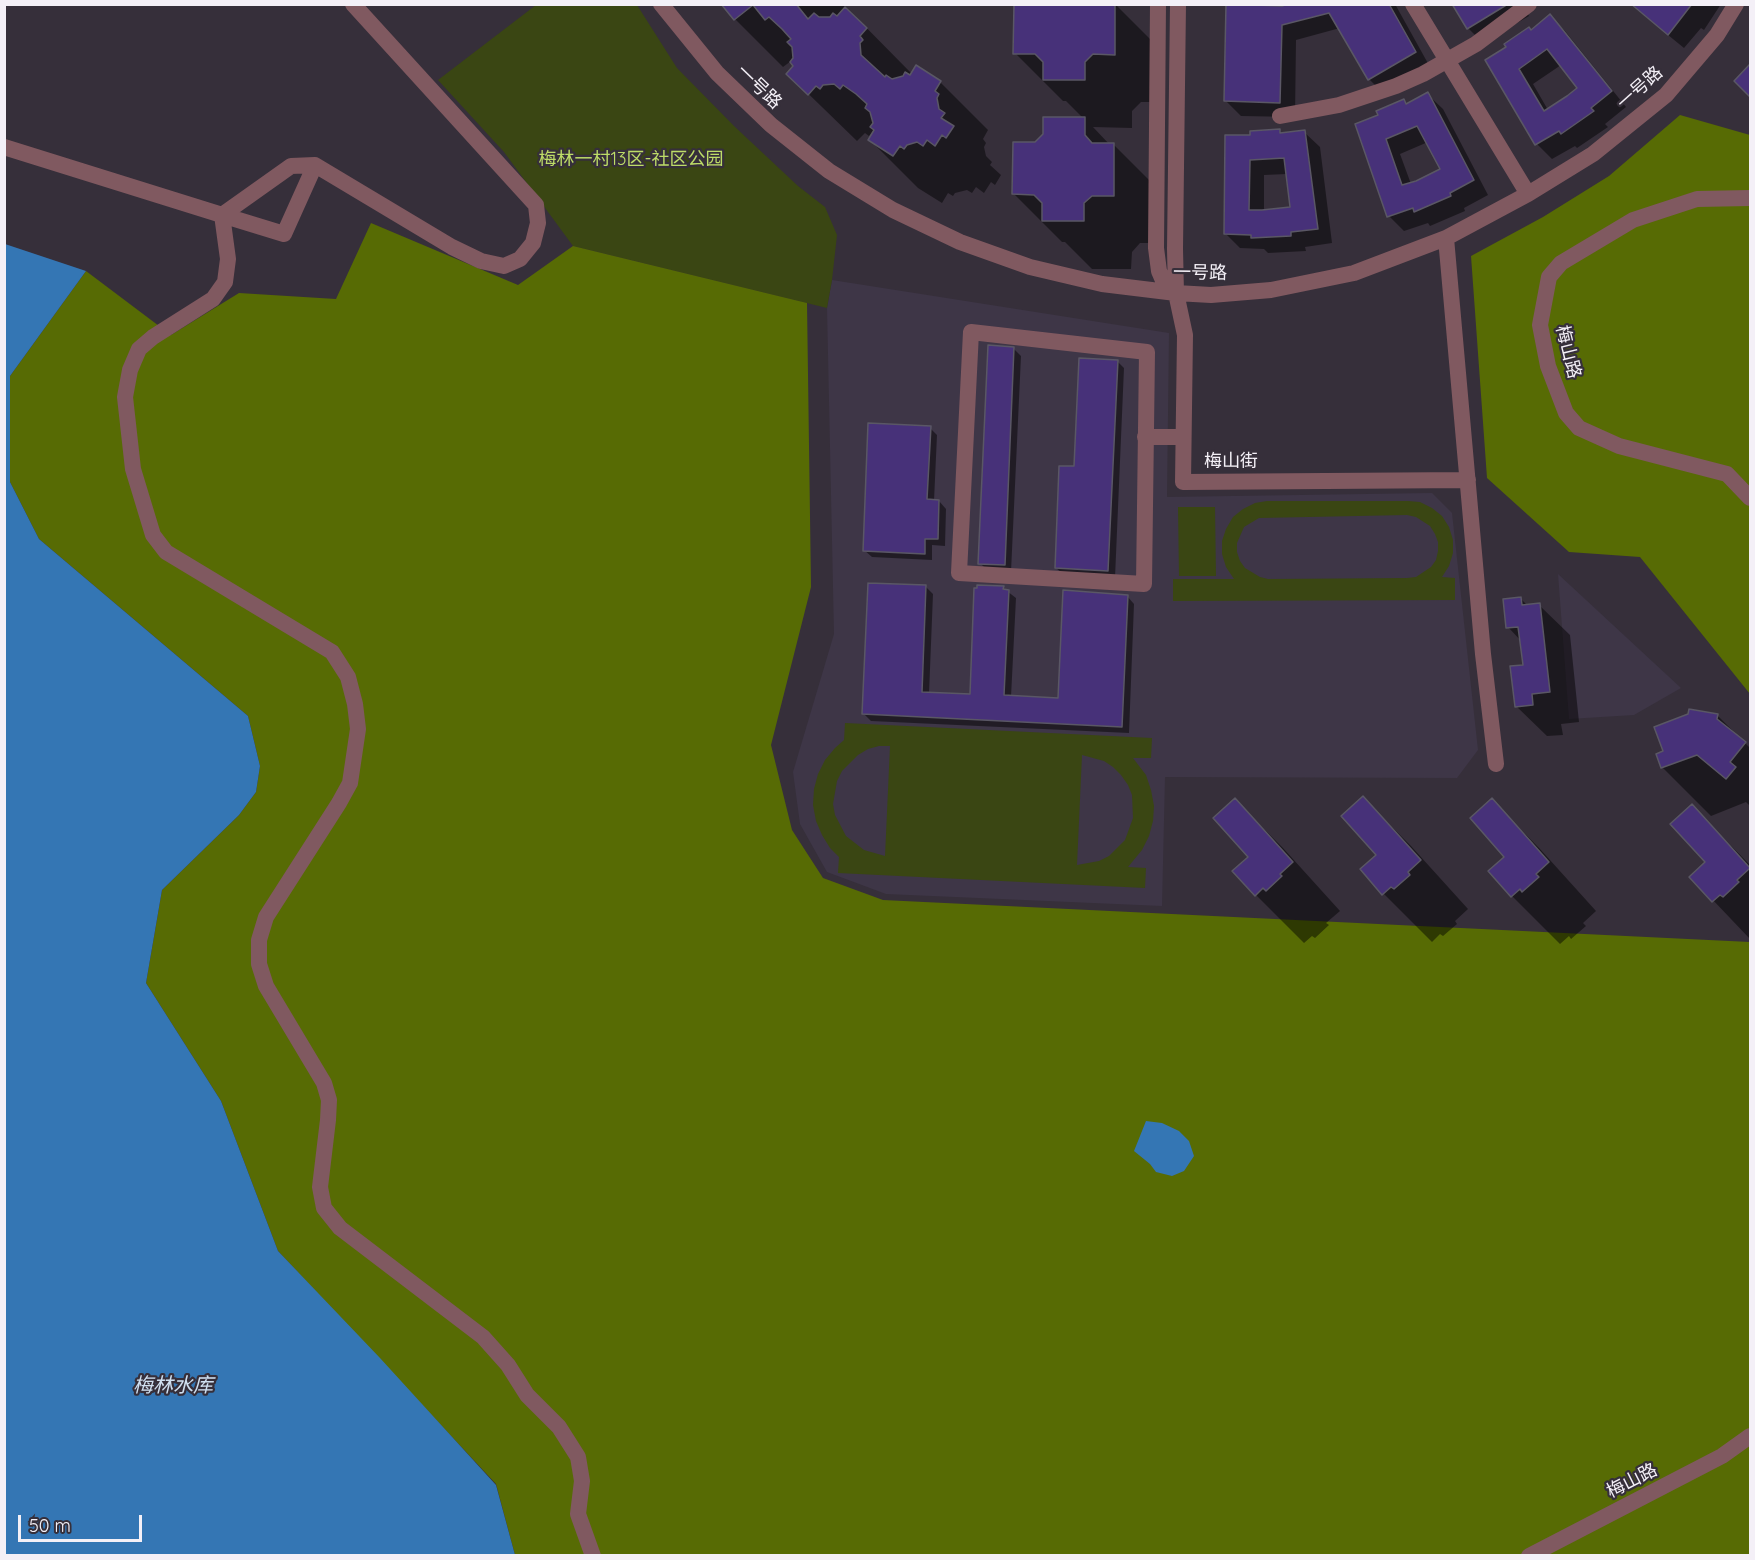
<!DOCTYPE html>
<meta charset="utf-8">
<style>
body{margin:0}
#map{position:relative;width:1755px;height:1560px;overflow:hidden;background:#362f3a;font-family:Quicksand,sans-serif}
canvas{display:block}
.frame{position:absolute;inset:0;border:6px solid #f4f0f7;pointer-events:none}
.scale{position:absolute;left:18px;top:1515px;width:124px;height:27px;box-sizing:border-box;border:3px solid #f4f0f7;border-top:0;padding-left:8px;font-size:18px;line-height:21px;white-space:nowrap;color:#f4f0f7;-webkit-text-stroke:4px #362f3a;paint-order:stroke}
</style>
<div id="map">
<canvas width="1755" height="1560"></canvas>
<div class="frame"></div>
<div class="scale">50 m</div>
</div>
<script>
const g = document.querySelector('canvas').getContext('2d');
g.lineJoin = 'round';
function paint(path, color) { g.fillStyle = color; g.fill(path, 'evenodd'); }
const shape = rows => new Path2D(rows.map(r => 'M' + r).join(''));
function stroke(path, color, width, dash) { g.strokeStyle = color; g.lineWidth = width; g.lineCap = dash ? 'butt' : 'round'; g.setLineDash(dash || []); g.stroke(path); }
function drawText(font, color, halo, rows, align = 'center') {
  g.font = font + ' Quicksand,"Noto Sans SC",sans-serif'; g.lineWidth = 4.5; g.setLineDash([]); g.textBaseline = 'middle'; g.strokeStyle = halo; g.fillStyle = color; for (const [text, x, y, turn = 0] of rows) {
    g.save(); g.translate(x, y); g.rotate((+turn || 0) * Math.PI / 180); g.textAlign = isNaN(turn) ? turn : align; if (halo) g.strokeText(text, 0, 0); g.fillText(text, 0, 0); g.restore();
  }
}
const education = shape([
 [832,280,1169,333,1167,497,1432,493,1452,513,1478,750,1457,778,1165,777,1162,906,886,894,827,872,800,824,793,772,834,634,827,308],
 [1558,574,1681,688,1634,715,1569,719]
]);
const green = shape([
 [536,5,637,5,677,68,734,126,798,186,825,207,837,235,832,280,827,308,573,246,504,152,438,80],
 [1267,501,1408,501,1420,502,1432,508,1442,516,1449,527,1453,540,1453,553,1449,566,1442,577,1455,578,1455,600,1173,601,1173,579,1234,579,1226,567,1222,554,1222,541,1226,529,1233,517,1243,509,1255,503],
 [1407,515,1416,517,1430,526,1435,534,1438,542,1438,551,1436,560,1431,567,1416,577,1407,578,1268,579,1260,577,1245,568,1240,561,1237,552,1237,543,1244,527,1259,518],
 [1178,507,1215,507,1216,576,1179,576],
 [845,723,1152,738,1151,758,1133,758,1146,775,1151,790,1154,806,1153,821,1149,836,1142,850,1128,867,1146,868,1145,888,838,873,839,857,830,848,822,835,816,821,813,805,814,789,818,774,825,760,835,748,844,740],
 [879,746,890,746,885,856,864,850,846,836,835,815,833,804,837,781,842,771,858,755,868,749],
 [1082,755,1104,761,1113,767,1121,775,1128,785,1132,795,1133,818,1125,840,1109,856,1099,861,1077,865]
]);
const forest = shape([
 [1680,115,1750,135,1750,694,1640,557,1569,552,1487,478,1471,256,1543,217,1609,176],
 [371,223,518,285,573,246,807,303,811,587,771,745,792,830,823,878,883,900,1750,942,1750,1555,515,1555,496,1484,278,1251,221,1101,146,983,162,890,239,815,256,792,260,766,248,716,39,539,10,482,10,376,86,271,171,335,239,293,336,299]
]);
const water = shape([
 [5,244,86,271,10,376,10,482,39,539,248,716,260,766,256,792,239,815,162,890,146,983,221,1101,278,1251,380,1358,496,1485,515,1555,5,1555],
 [1146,1121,1162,1123,1179,1131,1189,1141,1194,1156,1184,1171,1172,1176,1156,1172,1150,1164,1134,1151]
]);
const shadow = shape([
 [723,4,843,4,912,74,916,67,940,82,988,130,983,139,986,143,984,147,986,156,992,162,990,165,1001,175,995,185,991,182,984,193,976,187,972,193,967,190,955,193,953,196,948,193,942,203,918,188,870,140,875,132,873,131,869,136,865,133,857,141,788,74,795,66,791,61,783,67,735,19],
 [1015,4,1115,4,1163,52,1162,102,1141,102,1132,111,1132,128,1093,127,1110,145,1114,145,1162,193,1161,243,1140,243,1132,252,1131,269,1092,269,1065,242,1062,242,1014,194,1036,144,1084,119,1066,101,1063,101,1015,53],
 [1227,4,1261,4,1264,7,1282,8,1294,4,1395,4,1430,67,1384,94,1369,79,1340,28,1296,40,1295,117,1241,116,1226,101],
 [1454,4,1523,4,1529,16,1483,43,1468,28],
 [1630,4,1721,4,1704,30,1701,28,1684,48],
 [1550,16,1565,31,1626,107,1605,124,1608,127,1577,148,1575,146,1552,159,1537,144,1487,60,1531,31],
 [1561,65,1579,88,1548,110,1533,84],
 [1427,94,1443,109,1488,195,1464,208,1465,211,1430,226,1428,223,1404,231,1389,216,1380,116,1404,101,1407,105],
 [1428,142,1442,170,1411,184,1400,154],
 [1280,131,1283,135,1304,132,1320,147,1332,243,1305,247,1306,251,1268,253,1264,249,1240,248,1225,233,1252,137],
 [1287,174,1291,209,1264,211,1264,175],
 [1014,349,1021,356,1011,572,987,570,980,563],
 [1117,361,1124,368,1115,578,1064,575,1056,568,1075,468],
 [930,428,937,435,934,501,939,501,946,509,945,546,932,545,932,560,872,557,864,550],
 [926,587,933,594,929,694,971,695,1003,588,1016,598,1011,697,1059,700,1127,596,1134,604,1129,733,871,721,864,714],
 [1520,598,1528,606,1539,605,1570,635,1579,722,1561,724,1563,735,1547,736,1516,706,1524,666,1522,642,1508,627],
 [1717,715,1750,748,1750,806,1746,802,1711,816,1662,767,1665,752],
 [1363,798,1411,846,1468,909,1455,921,1457,924,1443,936,1440,934,1432,942,1384,894,1378,855],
 [1235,800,1283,848,1340,911,1326,923,1329,925,1315,938,1312,936,1304,943,1256,895,1234,871,1250,857],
 [1492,800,1540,849,1596,911,1583,923,1586,926,1571,939,1569,936,1560,944,1512,896,1490,872,1506,857],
 [1692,806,1750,865,1750,939,1691,877,1707,862]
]);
const building = shape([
 [721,4,796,4,808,19,814,13,819,17,830,17,833,13,837,16,845,7,867,28,860,36,863,40,860,43,861,55,885,77,886,75,892,79,903,76,905,72,910,75,916,65,941,81,935,91,939,94,937,98,939,109,945,113,941,118,954,126,946,138,942,135,935,146,927,140,923,146,917,142,907,145,904,149,900,146,893,156,868,140,874,130,870,127,873,123,870,112,865,108,867,104,856,94,843,85,840,89,834,84,823,85,820,89,816,86,808,95,786,74,793,66,790,62,793,58,792,47,787,42,791,39,782,29,769,17,765,20,753,5,734,20,721,4],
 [1014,4,1115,4,1115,55,1093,54,1085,62,1085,80,1043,80,1043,62,1035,54,1013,54,1014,4],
 [1226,4,1282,6,1288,4,1389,4,1416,52,1368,80,1329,13,1282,25,1280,103,1224,101,1226,4],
 [1452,4,1508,4,1467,29,1452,4],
 [1631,4,1692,4,1668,35,1631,4],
 [1550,14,1612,91,1591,108,1594,111,1561,134,1559,131,1535,145,1485,60,1506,47,1504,44,1529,27,1531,30,1550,14],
 [1547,49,1577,88,1567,96,1544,111,1519,69,1547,49],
 [1750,64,1750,97,1734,81,1750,64],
 [1428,92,1474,180,1450,193,1451,196,1414,212,1413,208,1387,217,1355,124,1378,115,1376,111,1404,99,1406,104,1428,92],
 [1417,126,1440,169,1416,181,1402,185,1386,139,1417,126],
 [1043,117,1085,117,1085,135,1092,143,1114,143,1114,196,1092,196,1084,203,1084,221,1042,221,1042,203,1034,195,1012,194,1013,142,1035,142,1043,134,1043,117],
 [1280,129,1280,133,1305,130,1318,229,1291,232,1291,236,1251,238,1251,235,1224,234,1225,135,1250,135,1250,131,1280,129],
 [1284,158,1290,207,1262,210,1249,210,1250,160,1284,158],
 [988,345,1014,347,1005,565,978,564,988,345],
 [1079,358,1118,360,1108,571,1055,568,1059,466,1074,466,1079,358],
 [868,423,931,426,927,499,939,500,938,539,925,539,925,554,863,551,868,423],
 [868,583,926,585,922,692,970,694,974,588,977,588,977,585,1004,586,1003,589,1009,590,1004,695,1058,698,1063,590,1128,595,1122,727,862,714,868,583],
 [1521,597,1522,605,1540,603,1550,692,1532,694,1533,705,1515,707,1510,666,1523,665,1518,627,1506,628,1503,599,1521,597],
 [1689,709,1718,714,1717,719,1746,742,1730,762,1736,767,1726,779,1697,755,1661,768,1656,754,1663,751,1654,727,1688,714,1689,709],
 [1363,796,1421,860,1408,872,1410,875,1394,889,1391,887,1382,895,1360,869,1376,855,1341,816,1363,796],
 [1235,798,1293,862,1280,874,1282,876,1266,891,1263,888,1255,896,1232,871,1248,857,1213,818,1235,798],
 [1492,798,1549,862,1536,874,1539,877,1522,892,1520,889,1511,897,1488,871,1504,857,1470,818,1492,798],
 [1692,804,1750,868,1737,880,1739,882,1723,897,1720,895,1712,902,1689,877,1705,862,1670,824,1692,804]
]);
const minor = shape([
 [661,4,717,73,771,125,829,171,893,210,960,242,1030,267,1102,284,1176,293,1211,295,1271,290,1354,273,1446,238,1528,194,1593,154,1666,95,1717,35,1736,4],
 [1158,4,1156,248,1159,271,1165,285,1176,293],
 [1178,4,1175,249,1176,293,1185,335,1183,482,1468,480],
 [1413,4,1528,194],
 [1280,116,1339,105,1396,86,1423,74,1476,44,1529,4],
 [4,147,222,215,291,166,315,165,452,247,481,261,504,266,520,259,533,243,538,223,536,205,353,4],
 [315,165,284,234,222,215,228,259,225,282,213,299,153,337,139,349,130,370,125,397,133,469,153,535,166,552,332,652,348,677,355,704,358,729,350,783,339,803,266,917,259,940,259,964,266,986,324,1083,329,1100,328,1120,320,1187,324,1208,340,1228,483,1337,508,1365,527,1395,559,1427,578,1457,582,1481,578,1514,593,1556],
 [1750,198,1697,199,1633,220,1561,263,1549,277,1540,325,1548,366,1566,413,1579,428,1619,446,1727,474,1750,498],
 [1446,238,1483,654,1496,764],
 [971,332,1147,352,1144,584,959,573,971,332],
 [1145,437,1183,437],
 [1529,1556,1722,1456,1750,1436]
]);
const streetNames = [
 ["一号路",759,87,44],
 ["一号路",1640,88,-42],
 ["一号路",1200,273,1],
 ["梅山路",1568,352,76],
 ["梅山街",1231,462],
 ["梅山路",1632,1481,-27]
];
const parkNames = [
 ["梅林一村13区-社区公园",631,160]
];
const waterNames = [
 ["梅林水库",173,1386]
];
paint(education, '#3e3647');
paint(green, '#3a4613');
paint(forest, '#576b04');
paint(water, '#3476b4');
paint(shadow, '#0007');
paint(building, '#473179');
stroke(building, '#5a5765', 1.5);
stroke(minor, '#805960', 16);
drawText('18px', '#f4f0f7', '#362f3a', streetNames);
drawText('18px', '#bddc67', '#362f3a', parkNames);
drawText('italic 20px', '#d0e0f1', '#362f3a', waterNames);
</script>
